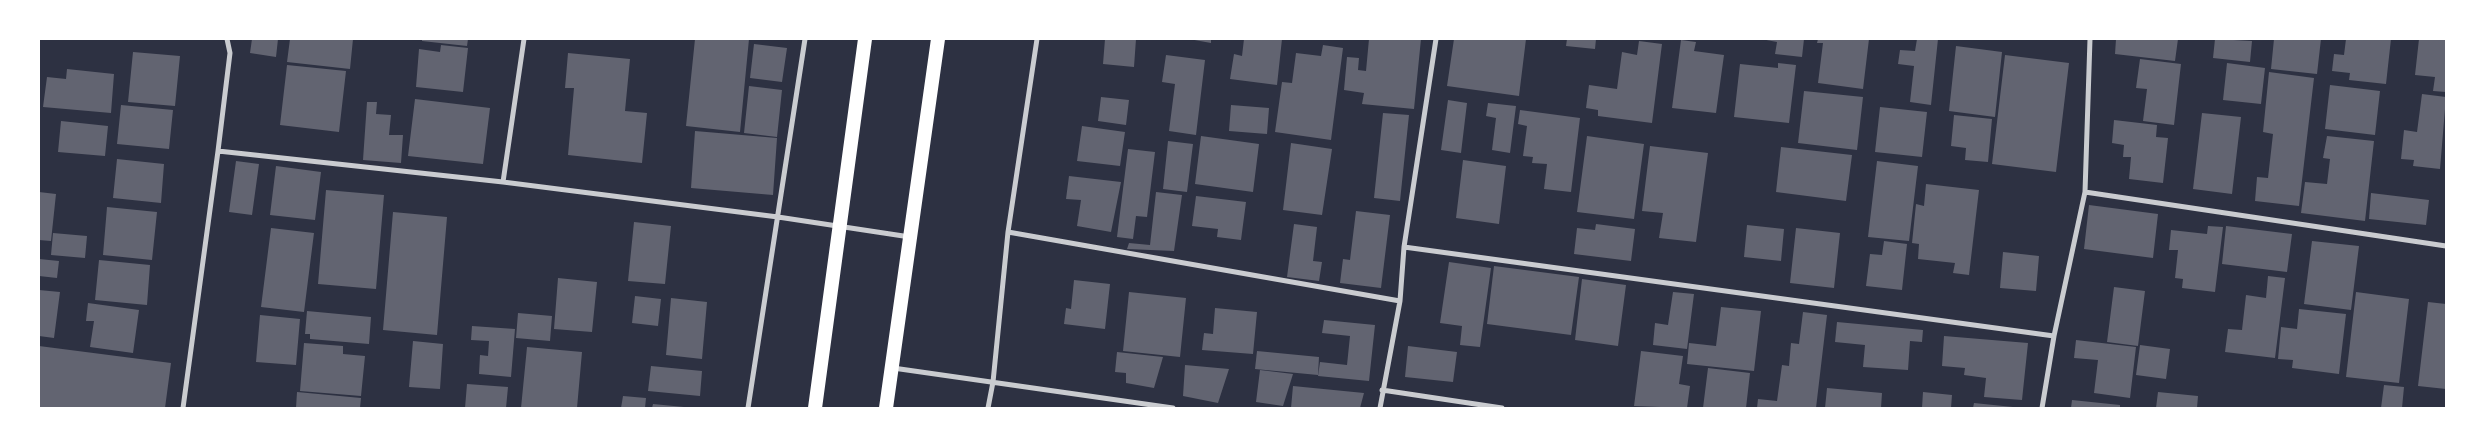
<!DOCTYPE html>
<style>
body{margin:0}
#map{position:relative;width:2485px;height:447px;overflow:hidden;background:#2d3142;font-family:Rubik,sans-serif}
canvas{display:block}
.frame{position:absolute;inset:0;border:40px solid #fff;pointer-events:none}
</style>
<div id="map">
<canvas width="2485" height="447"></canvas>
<div class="frame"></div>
</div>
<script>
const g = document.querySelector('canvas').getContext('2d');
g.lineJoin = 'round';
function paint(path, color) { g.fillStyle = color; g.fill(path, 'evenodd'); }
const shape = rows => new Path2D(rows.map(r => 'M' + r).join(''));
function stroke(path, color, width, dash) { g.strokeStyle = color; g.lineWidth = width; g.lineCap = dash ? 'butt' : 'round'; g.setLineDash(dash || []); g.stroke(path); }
const building = shape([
 [252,39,278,39,276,57,250,53],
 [290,39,353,39,350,69,287,62],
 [422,39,468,39,467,46,422,41],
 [695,39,749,39,740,132,686,126],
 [1105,39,1136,39,1134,67,1103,64],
 [1189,39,1211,39,1211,43],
 [1244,39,1282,39,1277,85,1230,79,1234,54,1242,56],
 [1369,39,1421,39,1414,109,1362,104,1364,93,1344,90,1347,57,1359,58,1358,70,1366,71],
 [1454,39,1526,39,1519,96,1447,86],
 [1567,39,1596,39,1595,49,1566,46],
 [1761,39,1804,39,1802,57,1775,54,1777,42],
 [1818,39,1869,39,1863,89,1818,83,1823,43,1817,43],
 [1917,39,1938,39,1931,105,1910,102,1914,66,1898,64,1900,50,1915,51],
 [2116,39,2178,39,2175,61,2115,54],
 [2215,39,2252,41,2250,62,2213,58],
 [2274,39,2321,39,2317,74,2271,69],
 [2346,39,2391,39,2386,84,2349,80,2350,73,2332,71,2334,54,2344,55],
 [2419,39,2446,39,2446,92,2433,91,2435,77,2415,75],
 [1681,40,1696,42,1694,51,1724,55,1716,113,1672,108],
 [1639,41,1662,44,1652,123,1598,116,1598,110,1586,108,1589,85,1617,89,1622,52,1637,55],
 [754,44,787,48,782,82,750,78],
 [441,45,468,48,463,92,416,87,419,49,440,52],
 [1323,45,1343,48,1331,140,1275,132,1282,82,1292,83,1296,53,1321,56],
 [1956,46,2002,52,1995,117,1949,111],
 [133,52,180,56,175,106,128,102],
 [568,53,630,59,625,111,647,113,642,163,568,155,574,88,565,88],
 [1166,55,1205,60,1196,135,1169,131,1175,84,1162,82],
 [2005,55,2069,63,2056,172,1992,164],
 [2140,59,2181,64,2174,125,2143,121,2147,89,2136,88],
 [1778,63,1796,65,1789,123,1734,117,1740,64,1778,68],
 [2227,63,2265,68,2261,104,2223,100],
 [287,65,346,71,339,132,280,125],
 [67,69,114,74,111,113,43,107,47,77,66,79],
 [2269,72,2314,78,2299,206,2255,201,2257,177,2268,178,2273,134,2263,132],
 [2330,85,2380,91,2375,135,2325,129],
 [749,86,782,90,777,137,744,133],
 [1804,91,1863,97,1857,150,1798,143],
 [2422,94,2446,97,2440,169,2413,166,2414,160,2401,159,2404,130,2417,132],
 [1101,97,1129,100,1126,125,1098,121],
 [415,99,490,108,483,164,408,156],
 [1448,100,1467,103,1461,153,1441,150],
 [367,102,377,102,376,114,391,115,389,135,403,135,401,163,363,160],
 [1488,103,1516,106,1510,153,1492,150,1496,118,1486,116],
 [121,105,173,110,169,149,117,144],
 [1231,105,1269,108,1267,134,1229,131],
 [1880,107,1927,112,1922,157,1875,152],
 [1520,110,1580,118,1571,192,1544,189,1547,164,1532,163,1533,157,1523,156,1527,126,1518,124],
 [1383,113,1409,115,1400,201,1374,198],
 [2202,113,2241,117,2232,194,2193,189],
 [1954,115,1992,119,1988,162,1965,160,1966,148,1951,146],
 [2114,120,2157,125,2156,137,2168,138,2163,183,2129,179,2131,157,2123,157,2124,145,2112,143],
 [61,121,108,126,105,156,58,152],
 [1082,126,1125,132,1120,166,1077,161],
 [695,131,777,138,773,195,691,188],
 [1201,136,1259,144,1253,192,1195,184],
 [1587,136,1644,144,1634,219,1577,212],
 [2327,136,2374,141,2365,221,2301,213,2305,182,2327,184,2330,159,2323,158],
 [1168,141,1193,144,1187,192,1163,189],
 [1291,143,1332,149,1322,215,1283,210],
 [1650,146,1708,153,1696,242,1659,238,1663,213,1642,211],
 [1781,147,1852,155,1846,201,1776,192],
 [1128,149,1155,152,1147,217,1136,216,1133,239,1117,237],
 [117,159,164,164,161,203,113,198],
 [1463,160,1506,166,1499,224,1456,218],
 [236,161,259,164,252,215,229,212],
 [1877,161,1918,166,1909,241,1868,237],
 [276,166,321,172,315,220,270,215],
 [1069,176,1121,182,1111,232,1077,226,1081,200,1066,199],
 [1926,184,1979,190,1969,275,1953,273,1955,263,1918,259,1919,244,1912,243,1916,204,1924,206],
 [326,190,384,195,376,289,318,284],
 [39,192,56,194,51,241,39,240],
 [1156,192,1182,195,1174,251,1127,249,1129,243,1150,245],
 [2371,193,2429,200,2426,225,2369,219],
 [1196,196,1246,202,1241,240,1217,237,1218,229,1192,226],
 [2089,205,2158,214,2153,258,2084,249],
 [107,207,157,212,152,260,103,255],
 [1356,211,1390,215,1381,288,1340,283,1343,259,1350,260],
 [393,212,447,217,437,335,383,330],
 [634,222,671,226,665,284,628,281],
 [1294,224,1317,227,1313,261,1322,262,1319,281,1287,277],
 [1596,224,1635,229,1631,261,1574,254,1577,228,1595,230],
 [1747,225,1784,229,1781,261,1744,257],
 [2208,226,2223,227,2215,292,2182,288,2183,279,2175,278,2178,250,2169,250,2171,230,2207,234],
 [2226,226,2292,234,2287,272,2222,264],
 [271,228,314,233,304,312,261,307],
 [1796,228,1840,233,1834,288,1790,283],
 [53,233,87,236,85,258,51,255],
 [1884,241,1907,244,1902,290,1866,286,1870,254,1882,255],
 [2312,241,2359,246,2351,310,2304,304],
 [2003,252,2039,256,2036,291,2000,288],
 [39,259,59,261,57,278,39,276],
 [99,260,150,265,147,305,95,300],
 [1449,262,1491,268,1480,347,1460,345,1462,326,1440,323],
 [1494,266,1579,277,1571,335,1487,324],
 [2268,276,2285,278,2275,358,2225,352,2228,329,2242,330,2246,295,2266,298],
 [558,278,597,282,592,332,554,329],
 [1582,279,1626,285,1618,346,1575,340],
 [1074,280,1110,284,1105,329,1064,324,1066,308,1071,309],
 [2114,287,2145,291,2138,346,2107,342],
 [39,290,60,292,54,338,39,336],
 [1129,292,1186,298,1180,357,1123,351],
 [1673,292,1694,294,1687,349,1653,345,1655,323,1668,325],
 [2356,292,2409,299,2399,383,2346,377],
 [635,296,661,299,658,326,632,323],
 [671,298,707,302,702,359,666,355],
 [2428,302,2446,304,2446,389,2418,386],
 [88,303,139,310,133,353,90,347,94,321,86,321],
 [1721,307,1761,311,1754,371,1687,364,1689,343,1716,346],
 [1215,308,1257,312,1253,354,1202,350,1204,333,1213,334],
 [2299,309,2346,314,2339,374,2292,368,2293,360,2278,359,2281,327,2297,329],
 [307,311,371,317,369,344,310,339,310,334,305,334],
 [1803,312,1827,315,1816,408,1757,408,1758,399,1777,401,1782,365,1789,366,1791,343,1799,344],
 [518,313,552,316,550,341,516,338],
 [260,315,300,319,296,365,256,362],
 [1324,320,1375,325,1369,381,1318,376,1320,362,1347,365,1350,336,1322,333],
 [1837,322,1923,330,1922,342,1910,341,1908,370,1863,367,1865,345,1835,342],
 [472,326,515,329,511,377,479,374,480,355,488,356,489,341,471,340],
 [1944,336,2028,343,2022,400,1984,397,1986,378,1964,375,1965,368,1942,366],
 [2076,340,2136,347,2130,398,2094,393,2098,360,2074,358],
 [413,341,443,344,440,389,409,387],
 [304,343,343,346,343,354,365,356,361,396,300,391],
 [2140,345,2170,349,2166,379,2136,375],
 [39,346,171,363,165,408,39,408],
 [1408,346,1457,352,1453,382,1405,377],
 [527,347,582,352,577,408,521,408],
 [1257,351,1319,357,1318,375,1255,369],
 [1641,351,1683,356,1679,384,1690,386,1687,408,1634,406],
 [1117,352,1163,357,1154,388,1126,383,1126,373,1115,372],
 [1185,365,1229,369,1218,403,1183,396],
 [651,366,702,371,700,396,648,391],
 [1708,368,1750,373,1746,408,1703,408],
 [1260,370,1293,374,1283,406,1256,402],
 [467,384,508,387,506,408,465,408],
 [2384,385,2404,387,2402,408,2381,408],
 [1293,386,1364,393,1360,408,1291,408],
 [1827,388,1882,393,1881,408,1825,408],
 [297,392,361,398,360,408,296,408],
 [1923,392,1952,395,1951,408,1922,408],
 [2158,392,2198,396,2197,408,2156,408],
 [623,396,646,398,645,408,621,408],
 [2072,400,2120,405,2120,408,2071,408],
 [1974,403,2013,407,2013,408,1973,408],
 [653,404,684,407,684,408,652,408]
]);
const minor = shape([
 [218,151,503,182,778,217,910,237],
 [503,182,524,39],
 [2085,192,2446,246],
 [1008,232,1400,301],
 [1404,247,2054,336],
 [893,368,1173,408],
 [1382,390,1502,408],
 [183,408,218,151,230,53,227,39],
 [748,408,805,39],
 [988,408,993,382,1008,232,1037,39],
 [1380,408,1400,301,1404,247,1436,39],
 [2042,408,2054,336,2085,192,2090,39]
]);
const trunk = shape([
 [815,408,865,39],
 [886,408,938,39]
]);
paint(building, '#626471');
stroke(minor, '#caccd0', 5);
stroke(trunk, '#fff', 14);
</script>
